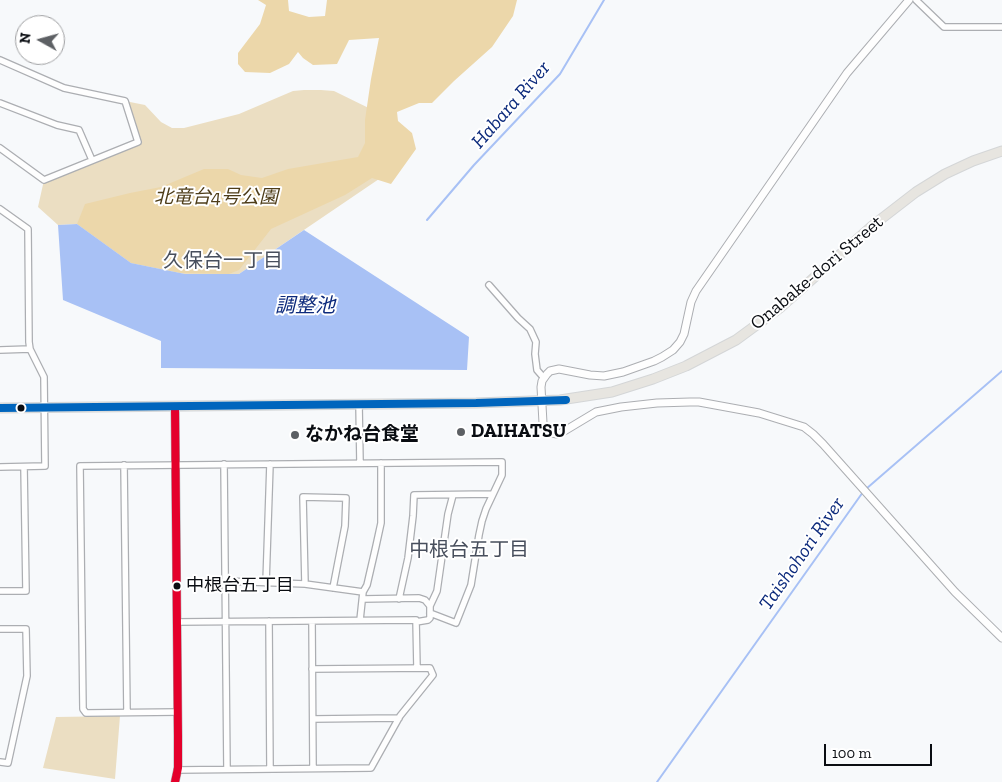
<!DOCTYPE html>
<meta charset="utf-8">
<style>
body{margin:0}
#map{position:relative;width:1002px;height:782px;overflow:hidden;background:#f7f9fb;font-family:"Zilla Slab",serif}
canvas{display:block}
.north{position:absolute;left:15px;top:15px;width:50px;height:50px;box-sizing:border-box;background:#fff;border:1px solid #9d9ea0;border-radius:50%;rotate:277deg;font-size:14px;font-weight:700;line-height:20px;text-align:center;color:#0a0d12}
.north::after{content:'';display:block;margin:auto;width:18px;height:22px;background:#5d6064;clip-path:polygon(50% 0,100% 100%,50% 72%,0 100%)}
.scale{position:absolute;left:824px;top:744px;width:108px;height:22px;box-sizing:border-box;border:2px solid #0a0d12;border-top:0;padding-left:6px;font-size:15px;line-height:18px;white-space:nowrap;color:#0a0d12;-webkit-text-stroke:4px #fff;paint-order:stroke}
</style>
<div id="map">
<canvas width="1002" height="782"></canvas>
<div class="north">N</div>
<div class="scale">100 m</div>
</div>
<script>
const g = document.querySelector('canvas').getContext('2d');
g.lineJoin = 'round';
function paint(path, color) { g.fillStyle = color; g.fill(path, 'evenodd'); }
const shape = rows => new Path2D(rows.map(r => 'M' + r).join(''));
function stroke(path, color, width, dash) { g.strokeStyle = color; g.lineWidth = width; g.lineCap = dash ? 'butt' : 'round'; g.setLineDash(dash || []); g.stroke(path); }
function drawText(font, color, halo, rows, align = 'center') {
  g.font = font + ' "Zilla Slab","Noto Sans JP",serif'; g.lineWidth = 4; g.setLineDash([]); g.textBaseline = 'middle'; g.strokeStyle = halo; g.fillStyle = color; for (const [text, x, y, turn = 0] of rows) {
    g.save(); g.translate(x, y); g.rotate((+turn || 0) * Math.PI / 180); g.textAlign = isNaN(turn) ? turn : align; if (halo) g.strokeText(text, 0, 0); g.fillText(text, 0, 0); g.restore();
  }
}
const green = shape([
 [304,90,321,90,334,91,385,116,379,179,239,274,184,274,131,263,77,224,58,225,38,207,44,180,138,142,125,101,145,105,161,122,172,128,184,128,239,114,293,91],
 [120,716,115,779,43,768,56,717]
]);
const forest = shape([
 [258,0,288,0,289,11,309,17,325,16,327,0,517,0,513,16,492,47,454,81,432,103,419,103,397,112,398,121,412,133,416,149,391,184,372,178,345,195,271,229,239,270,229,274,181,273,131,263,77,224,85,204,130,193,161,187,204,169,228,169,241,175,262,178,288,169,358,157,365,143,365,120,371,79,379,38,349,40,337,64,313,65,303,58,298,52,289,64,270,73,245,72,238,64,238,53,260,24,266,5]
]);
const water = shape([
 [77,224,131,263,185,274,239,274,304,230,469,337,467,370,161,368,161,341,63,300,58,225]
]);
const stream = shape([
 [427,220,474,165,560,74,604,0],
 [866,489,1002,371],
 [657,782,863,492]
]);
const minor = shape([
 [916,0,944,27,1002,27],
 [0,60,64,88,125,101,138,142,44,180,0,148],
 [0,103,57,125,79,130,92,160],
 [0,209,28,229,29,342,30,349,44,377,45,466,0,467],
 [489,285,518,318,530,329,536,342,535,354,537,370,544,378],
 [0,350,30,349],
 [359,404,360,463],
 [224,464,227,769],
 [124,465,127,712],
 [225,581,305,584,363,592],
 [266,583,270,464],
 [305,584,303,497,346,498,345,526,333,588],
 [0,591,26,591,24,467],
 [363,599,419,598,425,600,430,606,430,618,428,620,416,622],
 [399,599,408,558,413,516,414,495,492,494],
 [430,606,437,591,448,514,453,495],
 [360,620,363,592,367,585,376,546,381,523,381,463],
 [269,621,270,769],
 [312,621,313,768],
 [177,622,416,620,417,668],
 [0,629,26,629,27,676,8,763,0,762],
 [178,712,86,713,83,709,80,466,502,462,502,475,486,509,482,521,479,535,471,585,456,623,430,613],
 [313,719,399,718],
 [177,770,371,768,400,716,433,675,430,668,312,669]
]);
const tertiary = shape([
 [909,0,847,73,696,291,691,302,684,334,680,342,673,350,662,357,654,361,623,372,604,376,590,375,559,369,550,371,547,374,542,381,541,387,543,423,547,432,557,434,561,433,596,412,621,407,657,403,690,402,699,402,759,413,804,427,813,434,823,444,955,592,1002,638],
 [175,407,178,736,178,768,175,782]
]);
const primary = shape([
 [0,408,476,403,560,400,612,392,653,379,686,366,736,340,781,307,872,226,916,192,945,174,973,161,1002,151]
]);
const bus1 = shape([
 [175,407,178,736,178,768,175,782]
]);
const bus2 = shape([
 [0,408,476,403,566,400]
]);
const markers = [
 [21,408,4.5,"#0a0d12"],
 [461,432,5,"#5d6064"],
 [295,435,5,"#5d6064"],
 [177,586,4.5,"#0a0d12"]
];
const busNames = [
 ["中根台五丁目",186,586]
];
const parkNames = [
 ["北竜台4号公園",216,198]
];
const streetNames = [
 ["Onabake-dori Street",817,273,-40]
];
const poiNames = [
 ["DAIHATSU",471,432],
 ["なかね台食堂",305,435]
];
const waterNames = [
 ["Habara River",511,105,-49],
 ["調整池",305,306],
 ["Taishohori River",802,554,-55]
];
const neighbourhoodNames = [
 ["久保台一丁目",223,261],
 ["中根台五丁目",469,550]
];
paint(green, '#ebdec2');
paint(forest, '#ecd7aa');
paint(water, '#a8c1f5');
stroke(stream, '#a8c1f5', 2);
stroke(minor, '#acaeb2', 8);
stroke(tertiary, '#acaeb2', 9);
stroke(primary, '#d4d6d7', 11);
stroke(minor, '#fefefe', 5.5);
stroke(tertiary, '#fefefe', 7);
stroke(primary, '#e7e5e0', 9);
stroke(bus1, '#e4002b', 8);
stroke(bus2, '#0065bd', 8);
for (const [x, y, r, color] of markers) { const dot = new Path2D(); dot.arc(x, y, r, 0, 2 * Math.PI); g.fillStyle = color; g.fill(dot); stroke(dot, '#fff', 2); }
drawText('18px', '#0a0d12', '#fff', busNames, 'left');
drawText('italic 19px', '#4e3d19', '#fff', parkNames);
drawText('19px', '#0a0d12', '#fff', streetNames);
drawText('bold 19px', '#0a0d12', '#fff', poiNames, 'left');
drawText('italic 20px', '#0c2a7c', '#fff', waterNames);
drawText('20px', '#484f5d', '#fff', neighbourhoodNames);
</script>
